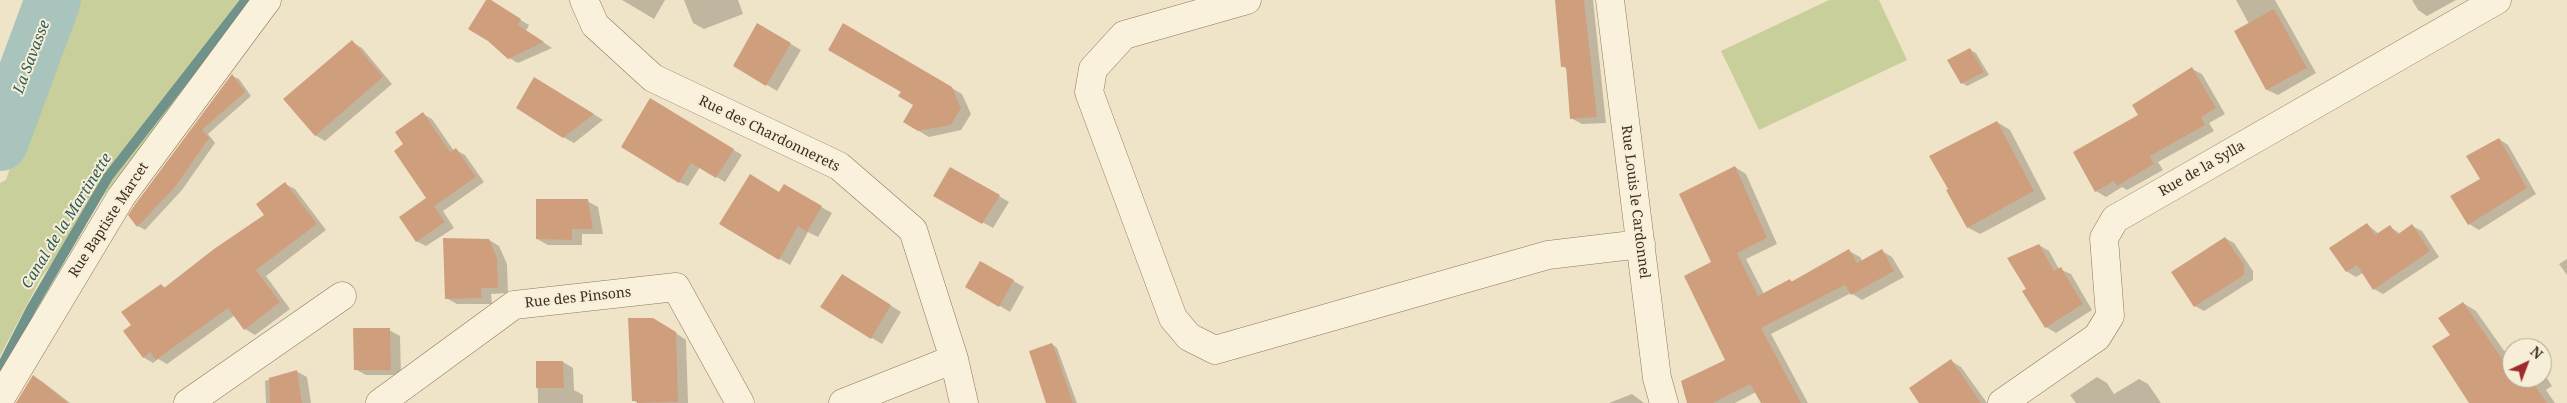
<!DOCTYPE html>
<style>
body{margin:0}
#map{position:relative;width:2567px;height:403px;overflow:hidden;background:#f0e4c8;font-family:"Noto Serif",serif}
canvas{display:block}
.north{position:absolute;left:2502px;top:338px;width:50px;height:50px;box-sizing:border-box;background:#f7eed8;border:1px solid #ada18e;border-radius:50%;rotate:43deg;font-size:14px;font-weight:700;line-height:20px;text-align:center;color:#3d2e20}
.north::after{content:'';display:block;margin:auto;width:18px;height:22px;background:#9e2a2b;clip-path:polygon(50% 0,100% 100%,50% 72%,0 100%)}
</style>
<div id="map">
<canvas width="2567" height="403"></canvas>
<div class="north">N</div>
</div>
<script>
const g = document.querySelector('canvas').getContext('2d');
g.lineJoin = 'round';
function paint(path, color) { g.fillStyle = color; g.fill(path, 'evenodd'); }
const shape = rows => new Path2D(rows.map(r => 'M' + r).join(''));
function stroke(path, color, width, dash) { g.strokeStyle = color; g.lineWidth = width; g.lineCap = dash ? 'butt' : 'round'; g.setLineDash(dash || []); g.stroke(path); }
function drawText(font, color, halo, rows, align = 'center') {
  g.font = font + ' "Noto Serif",serif'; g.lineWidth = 4; g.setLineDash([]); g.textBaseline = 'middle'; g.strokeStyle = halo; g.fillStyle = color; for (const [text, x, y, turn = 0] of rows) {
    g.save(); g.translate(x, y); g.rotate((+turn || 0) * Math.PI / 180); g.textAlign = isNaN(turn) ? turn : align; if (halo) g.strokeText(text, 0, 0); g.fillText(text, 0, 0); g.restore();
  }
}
const green = shape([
 [64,0,252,0,41,278,0,356,0,183,6,180],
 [1829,0,1879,0,1907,60,1759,130,1721,51]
]);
const shadow = shape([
 [487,0,529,25,526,31,552,48,518,63,509,58],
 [622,0,665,0,654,19],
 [684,0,738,0,743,14,704,29,693,23],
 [1556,0,1593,0,1606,123,1582,124,1571,118,1567,69,1562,66],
 [2236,0,2275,0,2316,73,2278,95,2267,90,2235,32,2249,24],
 [2412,0,2456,0,2427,16,2418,10],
 [758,25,801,50,777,91,734,65],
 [843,25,962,94,971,114,961,130,929,137,904,122,914,105],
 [352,42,362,48,392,84,325,141,315,135],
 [1970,50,1976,53,1989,75,1967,86,1962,83],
 [2192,69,2202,74,2225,114,2209,123,2214,131,2158,162,2163,170,2127,190,2122,187,2106,197,2096,191,2074,153,2140,116],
 [232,76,239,79,251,96,208,134,215,143,182,190,145,230,138,226,130,215],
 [545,84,603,120,574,143,563,137],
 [651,99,742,155,725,182,700,167,688,186,679,182],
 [423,114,432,119,454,151,456,150,465,155,484,182,443,211,454,228,426,246,416,241,428,199,405,145],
 [1997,122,2010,130,2046,199,1980,234,1967,227],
 [2499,139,2508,145,2536,194,2479,230,2469,224,2482,180],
 [1735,167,1746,174,1777,244,1746,259,1764,294,1790,280,1793,282,1849,251,1860,257,1863,262,1882,251,1892,257,1904,277,1862,300,1851,293,1771,334,1808,403,1763,403,1756,392,1735,403,1688,403,1726,360,1713,263],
 [950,168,1009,202,993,228,934,196],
 [285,184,295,189,326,230,266,276,290,309,255,335,245,329,235,315,167,364,158,359,153,363,143,357,133,326,161,285,166,288,266,215],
 [784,186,832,213,818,237,808,232,790,265,721,224,780,193],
 [587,201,598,207,603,234,582,234,582,245,548,245,537,239],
 [2368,225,2379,234,2390,227,2401,234,2412,226,2422,231,2439,257,2383,294,2374,289,2363,273,2356,277,2346,271],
 [2225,238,2234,243,2253,271,2253,280,2204,311,2195,306],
 [489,240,499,246,507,264,508,293,491,294,492,304,457,304,446,298],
 [2039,245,2049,251,2059,269,2071,274,2092,310,2056,333,2046,327,2028,289],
 [2567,259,2567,275,2559,264],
 [980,262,1024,287,1010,312,967,286],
 [852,281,901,312,882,344,872,338],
 [2463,303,2476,311,2512,362,2512,378,2542,378,2542,371,2552,386,2546,390,2555,403,2470,403,2451,335],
 [664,325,686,340,688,403,638,403,633,400],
 [389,330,400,336,401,375,366,375,355,369],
 [1052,344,1057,348,1077,403,1048,403],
 [1951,361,1961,367,1987,403,1921,403],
 [563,362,573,368,574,390,583,395,583,403,538,403,537,363],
 [296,371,307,377,311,403,266,403,265,381],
 [33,376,43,382,70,403,16,403],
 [2097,377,2107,383,2114,394,2139,379,2148,384,2161,403,2076,403,2070,395],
 [1632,394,1644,403,1609,403]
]);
const stream = shape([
 [0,370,31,309,108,177,246,0]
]);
const river = shape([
 [0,143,53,0]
]);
const building = shape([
 [486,0,491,0,521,19,518,25,544,42,508,59,488,41,468,29],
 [1555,0,1584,0,1597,117,1570,119,1566,66,1561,67],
 [2274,9,2307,68,2266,90,2234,31],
 [757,23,791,43,766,86,733,66],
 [843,23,952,87,961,108,951,125,918,131,903,122,913,105,898,96,901,92,828,50],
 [352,40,383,77,315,136,283,99],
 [1970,48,1984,72,1961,84,1947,60],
 [2192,67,2216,108,2201,117,2205,125,2150,156,2154,164,2117,186,2114,181,2095,192,2073,152,2138,115,2132,105],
 [232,74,245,92,202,130,209,138,175,187,137,227,128,215,134,206],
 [534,77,594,114,563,138,516,108],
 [650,98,734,149,716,178,691,163,679,183,621,147],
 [423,112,450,152,456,148,476,177,434,206,445,222,416,242,399,217,426,198,394,151,403,144,395,132],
 [1997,121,2034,191,1967,228,1946,190,1948,189,1929,156],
 [2499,138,2527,188,2468,225,2450,196,2480,179,2466,156],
 [1735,166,1767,238,1737,253,1758,296,1790,279,1791,282,1849,249,1857,263,1882,249,1894,271,1851,295,1845,285,1761,328,1801,403,1761,403,1750,384,1713,403,1687,403,1681,381,1725,360,1684,276,1711,262,1679,194],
 [950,167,1000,195,982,224,933,196],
 [750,174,779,192,784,184,822,206,807,232,798,226,779,260,719,224],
 [285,182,317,224,256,270,280,302,244,330,228,308,156,360,150,352,143,358,123,331,131,325,121,312,161,284,164,288,214,249,264,215,256,204],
 [536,199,588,199,593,229,572,229,572,240,536,239],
 [2367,223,2375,235,2390,225,2397,235,2412,224,2430,251,2373,290,2357,265,2346,272,2329,248],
 [2225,237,2244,265,2244,275,2194,307,2171,272],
 [443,238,489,239,497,258,498,288,481,288,482,298,445,299],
 [2039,244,2054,271,2061,267,2083,304,2045,328,2022,291,2026,289,2007,258],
 [980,261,1014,280,999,307,965,287],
 [842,274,891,305,871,339,820,307],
 [2463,302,2512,373,2512,378,2530,378,2547,403,2469,403,2432,346,2450,335,2438,318],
 [628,318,653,318,676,332,678,402,637,403,637,401,632,401],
 [353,328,390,328,391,370,354,370],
 [1052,343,1057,356,1073,403,1046,403,1029,351],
 [1951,359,1981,403,1919,403,1909,388],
 [536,361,563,361,564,388,536,388],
 [297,370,302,403,270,403,269,378],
 [33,375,68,403,16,403]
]);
const minor = shape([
 [584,0,595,25,653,78,839,166,913,230,954,359,964,403],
 [1247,0,1124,35,1093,69,1089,92,1173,318,1189,337,1215,350,1548,255,1641,244],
 [1610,0,1657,378,1664,403],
 [0,399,121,197,267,0],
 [188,403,342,296],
 [380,403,514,305,676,287,740,403],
 [843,403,954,359],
 [2002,403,2097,337,2110,316,2104,238,2115,219,2497,0]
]);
const streetNames = [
 ["Rue des Chardonnerets",769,134,26],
 ["Rue de la Sylla",2202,169,-30],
 ["Rue Louis le Cardonnel",1635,202,83],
 ["Rue Baptiste Marcet",109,220,-57],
 ["Rue des Pinsons",578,298,-6]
];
const waterNames = [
 ["La Savasse",32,57,-69],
 ["Canal de la Martinette",67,221,-58]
];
paint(green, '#c9cf9b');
paint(shadow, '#0003');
stroke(stream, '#6f938a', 10);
stroke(river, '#a9c4bc', 56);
paint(building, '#cf9f7d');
stroke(minor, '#8d765c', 29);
stroke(minor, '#faf1dc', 28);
drawText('14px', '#3d2e20', '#f7eed8', streetNames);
drawText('italic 15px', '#2f5d5a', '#f7eed8', waterNames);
</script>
